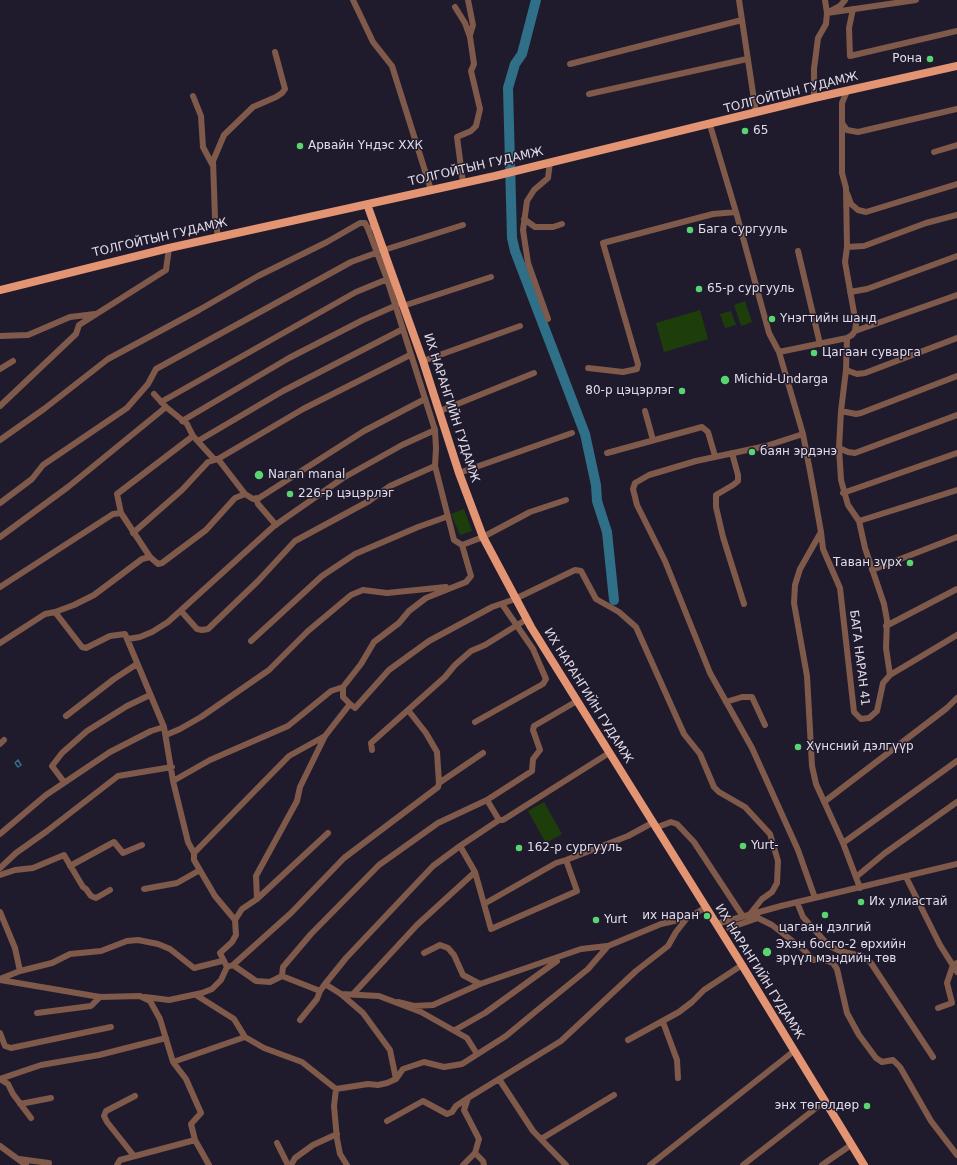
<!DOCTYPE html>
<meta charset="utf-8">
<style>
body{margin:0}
canvas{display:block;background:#201a2d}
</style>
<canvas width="957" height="1165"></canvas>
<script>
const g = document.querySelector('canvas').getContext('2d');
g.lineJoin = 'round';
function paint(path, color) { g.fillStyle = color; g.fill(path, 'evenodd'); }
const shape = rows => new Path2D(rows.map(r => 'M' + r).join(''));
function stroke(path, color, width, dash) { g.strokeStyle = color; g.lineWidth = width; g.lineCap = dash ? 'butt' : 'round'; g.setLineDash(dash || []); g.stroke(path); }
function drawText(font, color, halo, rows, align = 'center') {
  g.font = font + ' "DejaVu Sans",sans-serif'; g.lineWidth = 3; g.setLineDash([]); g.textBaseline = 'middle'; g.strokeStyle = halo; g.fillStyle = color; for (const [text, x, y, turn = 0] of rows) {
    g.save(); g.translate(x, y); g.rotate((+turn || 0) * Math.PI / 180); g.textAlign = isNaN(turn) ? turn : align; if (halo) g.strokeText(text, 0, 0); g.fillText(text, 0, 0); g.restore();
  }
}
const green = shape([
 [745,301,752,322,741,326,734,305],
 [700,310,708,339,664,352,656,323],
 [731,311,736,325,725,328,720,314],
 [464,509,472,531,460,535,451,514],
 [544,802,562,834,546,843,528,811]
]);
const stream = shape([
 [18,760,21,765,18,767,15,763,18,760]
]);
const river = shape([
 [536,0,522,54,515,64,508,88,512,238,515,251,585,434,596,485,597,501,607,532,614,600]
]);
const minor = shape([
 [353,0,373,42,392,66,431,190],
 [468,0,473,25,470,35],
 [739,0,756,113],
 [825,0,827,13,916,0],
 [455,7,465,23,470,37,474,64,471,71,480,109,476,126,471,131,457,137,463,183],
 [853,9,849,28,850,56,957,31],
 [570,64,742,20],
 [589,94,747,59],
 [193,96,201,116,203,147,212,164],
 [814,98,814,69,818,38,826,24,827,13,840,6,845,0],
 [842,123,847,130,858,132,957,109],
 [710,125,736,212,769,333,779,352,803,434,813,487,821,532,800,569,795,585,794,603,807,676,812,766,816,784,843,843,860,888],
 [934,152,957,145],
 [847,193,851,204,858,210,866,212,957,184],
 [524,219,535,227,553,227,562,224],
 [368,229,387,279,435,430,436,448,435,466,454,540,462,545,483,537,530,512,566,500],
 [218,237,215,218,213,161,224,135,253,107,276,97,282,93,285,89,275,52],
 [847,247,864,246,926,223,957,215],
 [798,251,820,344],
 [850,292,867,289,957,256],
 [403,306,491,277],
 [548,319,528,263,523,230,527,201,534,190,548,178,550,162],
 [855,331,957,295],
 [0,336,28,335,70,317,95,314],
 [847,338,852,335,855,331,856,324,845,262,847,247,846,188,842,173,842,103,847,91],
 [779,352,847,338,846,370,841,411,839,448,841,480,848,505,859,521,865,548,884,604,887,620,886,648,890,675,883,683,877,711,869,718,861,719,854,712,840,588,823,549,821,532],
 [423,361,520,326],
 [588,368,623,372,637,369,638,364,603,243,713,214,736,212],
 [0,369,13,361],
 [846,370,857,374,865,373,957,338],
 [154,394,166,407,187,424,193,436,214,459,218,459,245,494],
 [161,402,356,292,390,278],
 [0,406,76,334,79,325,166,270,169,248],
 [440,411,534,373],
 [645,411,653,440],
 [841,411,856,414,861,413,957,376],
 [182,421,289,358,363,320,397,305],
 [803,434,766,446,696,461,649,475,635,483,633,489,637,505,665,561,710,673,752,748,798,850,815,898],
 [0,440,44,409,108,359,199,310,258,276,327,242,360,223,365,223,368,229,370,228],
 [198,441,283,391,403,329],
 [839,448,848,452,855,453,957,415],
 [607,453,702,427,708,432,715,456],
 [732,453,738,475,738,481,733,485,716,495,716,507,723,537,744,604],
 [459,473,572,433],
 [843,493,957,453],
 [256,498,258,504,276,525],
 [0,503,32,479,43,465,127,408,148,384,156,369,351,262,384,250,463,225],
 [121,513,117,494,193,436],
 [859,521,957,490],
 [133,533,182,490,208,462,218,459,303,409,410,355],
 [0,537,68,487,166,407],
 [872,570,957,537],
 [0,587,113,514,121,513,150,557],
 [181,611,197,629,202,630,208,629,258,581,295,541,369,501,390,486,435,466],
 [55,612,74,605,94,595,142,559,150,557,158,564,162,563,206,530,235,498,245,494,253,499,259,498,364,431,425,399],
 [886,626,957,589],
 [128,639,140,637,152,632,168,622,274,526,343,478,402,445,435,430],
 [251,641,322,576,355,554,418,527,446,517],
 [0,643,45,614,55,612,82,647,86,648,110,636,125,634,164,727,173,781,188,842,194,853,194,860,215,896,235,920],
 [890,675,957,635],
 [726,702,742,697,752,697,765,725],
 [350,704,355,708,389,670,429,641,492,607,515,599,575,570,581,571,596,599,619,612,636,627,684,734,700,754,714,787,719,792,745,807,770,834,778,861,777,883,772,892,762,899,750,914],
 [66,716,114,679,137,664],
 [475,722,543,684,546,679,533,649,502,604],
 [166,735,180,729,201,717,269,670,308,631,351,595,363,590,387,593,446,587],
 [0,744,4,740],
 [372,750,371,743,408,710],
 [173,781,210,760,288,726,331,691,343,687],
 [64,782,52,766,62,753,87,731,127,706,150,695],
 [439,783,483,753],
 [487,800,499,820],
 [824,802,947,708,957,698],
 [655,828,671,822,677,824,694,842,742,915],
 [0,834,46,795,110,752,151,731,164,727],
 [843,843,957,761],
 [194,853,289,756,325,736],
 [566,860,577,891,491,929,484,904,556,863,566,860,628,836,652,823],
 [70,866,114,842,123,853,142,845],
 [0,868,16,853,47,831,118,776,172,767],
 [475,872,484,904],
 [0,875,15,870,33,868,64,855,83,887,86,889,91,896,96,898,110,890],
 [856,877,885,853,957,802],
 [906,877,940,945,957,972],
 [144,889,177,883,200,870],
 [257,899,328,833],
 [797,902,803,917,829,946,840,951,865,957,871,963,933,1057],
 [0,912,15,948,20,971,0,979],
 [716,924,781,906,957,864],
 [729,928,758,918,772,925,804,950,813,960,822,959,833,963,837,969,847,1013,859,1035,876,1058,882,1062,893,1060,900,1067,931,1121,957,1155],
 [424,953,440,945,448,948,454,955,463,975,480,984],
 [233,965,291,913,344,858,438,787,439,783,437,752,426,733,408,710,445,677,455,665,471,651,485,645,527,619],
 [20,971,52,963,70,954,101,951,127,941,138,940,158,944,170,949,194,968,222,961],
 [282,976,283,967,311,934,379,865,438,823,487,800,532,771,533,759,540,750,533,730,534,726,577,701],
 [0,980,100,997,140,996,150,1001,160,1019,173,1062,186,1079,201,1113,191,1124,195,1140,209,1165],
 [325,984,346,958,433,866,460,846,499,820,503,820,609,753],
 [354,993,417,925,475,872,460,846],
 [341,994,379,996,421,1012,467,1038,477,1054],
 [196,995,234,1019,245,1037],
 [145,997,169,1000,202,993,212,989,221,980,227,967],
 [398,1002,414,1006,433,1005,480,984,581,949,607,946],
 [938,1008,952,1003,947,983,953,965,957,963],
 [37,1013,91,1006,100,997],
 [300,1020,317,999,320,991],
 [663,1022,677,1060,678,1078],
 [455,1030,485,1013,557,961],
 [0,1033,5,1046,11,1048,111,1027],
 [628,1040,679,1012,692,1002,704,990,742,965],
 [173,1062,245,1037,264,1048,302,1062,336,1089,334,1106,337,1139,340,1154,347,1165],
 [0,1079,41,1065,99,1055,166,1038],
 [0,1079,8,1084,13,1094,31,1118],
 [396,1079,390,1050,363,1013,341,994,325,984,320,991,282,976,270,982,256,981,233,965,227,967,220,953,232,942,236,935,235,920,242,909,257,899,256,876,297,801,300,787,325,736,350,704,343,697,343,687,361,664,374,642,399,623,409,611,426,598,466,582,471,576,462,545],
 [499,1079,533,1131,566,1165],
 [336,1089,368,1084,378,1085,387,1083,396,1079,403,1069,424,1062,444,1067,462,1064,506,1036,535,1012,588,969,608,946,661,924,687,918,705,908],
 [20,1104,51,1098],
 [387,1121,423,1101,447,1114,452,1112,456,1106,468,1098],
 [541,1139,614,1095],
 [277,1143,288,1165],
 [0,1146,26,1165],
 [475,1153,483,1161,484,1165],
 [134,1156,107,1122,104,1116,106,1111,135,1096],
 [19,1159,49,1163],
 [117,1165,120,1160,195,1140],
 [291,1165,295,1158,313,1145,337,1134],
 [463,1165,475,1153,479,1139,464,1110,468,1098,561,1041,636,971,668,946,676,932,687,918],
 [650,1165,794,1051],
 [743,1165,825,1101],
 [822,1165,851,1145]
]);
const major = shape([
 [367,204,423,361,459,473,483,537,531,627,742,965,864,1165],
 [0,290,169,248,495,176,814,98,957,66]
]);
const markers = [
 [930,59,4,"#58d570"],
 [745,131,4,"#58d570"],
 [300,146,4,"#58d570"],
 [690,230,4,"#58d570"],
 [699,289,4,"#58d570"],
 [772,319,4,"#58d570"],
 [814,353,4,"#58d570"],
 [725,380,5,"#58d570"],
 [682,391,4,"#58d570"],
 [752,452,4,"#58d570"],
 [259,475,5,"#58d570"],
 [290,494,4,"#58d570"],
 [910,563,4,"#58d570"],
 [798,747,4,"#58d570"],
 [743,846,4,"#58d570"],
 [519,848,4,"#58d570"],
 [861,902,4,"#58d570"],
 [825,915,4,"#58d570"],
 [707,916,4,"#58d570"],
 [596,920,4,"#58d570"],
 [767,952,5,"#58d570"],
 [867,1106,4,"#58d570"]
];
const poiNames = [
 ["Рона",922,59,"right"],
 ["65",753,131],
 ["Арвайн Үндэс ХХК",308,146],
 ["Бага сургууль",698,230],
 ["65-р сургууль",707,289],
 ["Үнэгтийн шанд",780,319],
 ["Цагаан суварга",822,353],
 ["Michid-Undarga",734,380],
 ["80-р цэцэрлэг",674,391,"right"],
 ["баян эрдэнэ",760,452],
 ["Naran manal",268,475],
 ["226-р цэцэрлэг",298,494],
 ["Таван зүрх",902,563,"right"],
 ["Хүнсний дэлгүүр",806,747],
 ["Yurt-",751,846],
 ["162-р сургууль",527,848],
 ["Их улиастай",869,902],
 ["их наран",699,916,"right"],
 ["Yurt",604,920],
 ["цагаан дэлгий",825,928,"center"],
 ["Эхэн босго-2 өрхийн",776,945],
 ["эрүүл мэндийн төв",776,959],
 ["энх төгөлдөр",859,1106,"right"]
];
const streetNames = [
 ["ТОЛГОЙТЫН ГУДАМЖ",791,93,-14],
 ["ТОЛГОЙТЫН ГУДАМЖ",476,167,-13],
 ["ТОЛГОЙТЫН ГУДАМЖ",160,238,-13],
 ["ИХ НАРАНГИЙН ГУДАМЖ",451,408,72],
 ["БАГА НАРАН 41",859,658,83],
 ["ИХ НАРАНГИЙН ГУДАМЖ",588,696,58],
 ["ИХ НАРАНГИЙН ГУДАМЖ",759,972,58]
];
paint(green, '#1d3d0b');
stroke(stream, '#2f6f87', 1.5);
stroke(river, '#2f6f87', 10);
stroke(minor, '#7f5949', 6);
stroke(major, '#e39472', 8);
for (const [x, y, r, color] of markers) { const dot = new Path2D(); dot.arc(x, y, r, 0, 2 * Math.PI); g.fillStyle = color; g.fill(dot); stroke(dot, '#201a2d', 1.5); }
drawText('12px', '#e0dce9', '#201a2d', poiNames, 'left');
drawText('12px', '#e0dce9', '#201a2d', streetNames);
</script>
